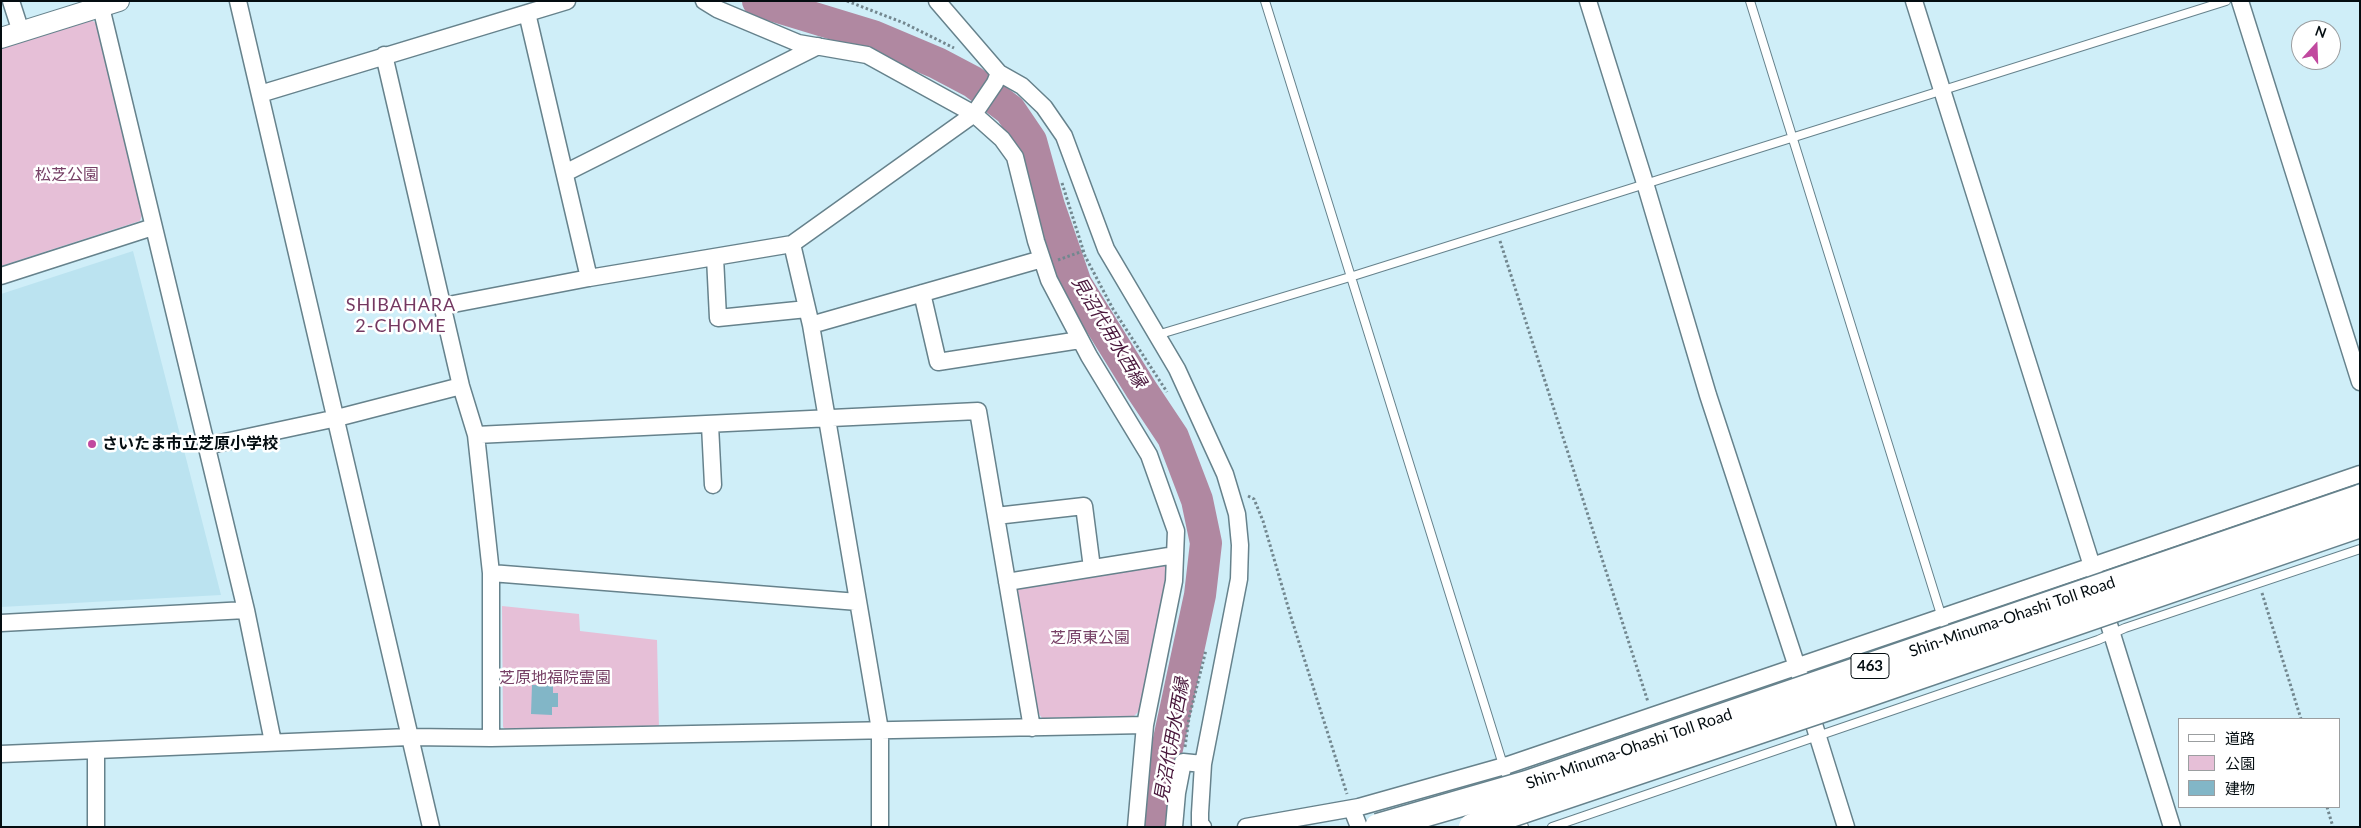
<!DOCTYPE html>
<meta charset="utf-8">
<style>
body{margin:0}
#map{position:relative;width:2361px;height:828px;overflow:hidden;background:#cfeef8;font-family:Lato,"Noto Sans JP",sans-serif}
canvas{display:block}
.frame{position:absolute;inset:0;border:2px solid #040d11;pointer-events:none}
.legend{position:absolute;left:2178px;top:718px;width:162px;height:90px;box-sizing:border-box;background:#fff;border:1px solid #9b9ea0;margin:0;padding:6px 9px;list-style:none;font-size:15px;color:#040d11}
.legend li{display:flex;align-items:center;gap:10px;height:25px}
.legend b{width:25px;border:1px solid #9b9ea0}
.north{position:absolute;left:2291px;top:20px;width:50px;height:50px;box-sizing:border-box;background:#fff;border:1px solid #9b9ea0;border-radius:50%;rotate:20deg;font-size:14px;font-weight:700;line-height:20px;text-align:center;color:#040d11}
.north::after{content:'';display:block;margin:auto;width:18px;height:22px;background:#c1499f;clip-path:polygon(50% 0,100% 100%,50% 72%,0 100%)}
</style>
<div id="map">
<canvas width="2361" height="828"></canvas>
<div class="frame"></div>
<ul class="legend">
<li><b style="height:6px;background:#fff"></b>道路</li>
<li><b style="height:14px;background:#e6bfd7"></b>公園</li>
<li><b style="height:14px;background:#82b6c7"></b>建物</li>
</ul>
<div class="north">N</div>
</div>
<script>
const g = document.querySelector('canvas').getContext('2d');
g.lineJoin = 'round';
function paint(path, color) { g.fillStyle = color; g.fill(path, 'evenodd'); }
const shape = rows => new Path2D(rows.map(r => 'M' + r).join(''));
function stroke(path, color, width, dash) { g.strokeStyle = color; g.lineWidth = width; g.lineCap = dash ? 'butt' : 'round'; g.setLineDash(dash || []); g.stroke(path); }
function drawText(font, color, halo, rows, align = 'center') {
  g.font = font + ' Lato,"Noto Sans JP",sans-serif'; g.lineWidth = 5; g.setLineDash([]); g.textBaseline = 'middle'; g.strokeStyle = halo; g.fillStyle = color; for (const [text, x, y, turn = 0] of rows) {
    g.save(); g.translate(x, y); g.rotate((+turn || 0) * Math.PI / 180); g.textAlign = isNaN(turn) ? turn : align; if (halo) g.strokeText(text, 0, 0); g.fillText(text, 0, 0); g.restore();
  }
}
const built = shape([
 [133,251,221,595,1,607,1,294]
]);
const green = shape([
 [91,20,98,24,143,212,140,221,1,266,1,48],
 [1172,562,1141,709,1134,716,1042,718,1036,710,1017,584],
 [502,606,579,614,580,631,657,640,659,729,509,733,503,727]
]);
const river = shape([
 [758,1,873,36,937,63,973,82,1010,110,1031,141,1049,206,1076,284,1141,389,1173,437,1197,500,1206,543,1200,595,1162,772,1158,827]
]);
const building = shape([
 [532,685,553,685,553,693,558,693,558,707,552,707,552,715,531,714]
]);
const path = shape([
 [847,1,904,23,954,48],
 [1062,183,1085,256,1113,309,1167,392],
 [1500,241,1648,702],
 [1058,260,1083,251],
 [1248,496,1254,499,1263,521,1291,617,1347,794],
 [2262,593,2301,719],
 [1185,747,1189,718,1206,650],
 [2327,807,2333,827]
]);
const service = shape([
 [1265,1,1509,784],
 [1750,1,1948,637],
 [1157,335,1350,277,2226,1],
 [1520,814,1524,827],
 [1552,827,2098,640,2125,628,2360,549]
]);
const minor = shape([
 [11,1,21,32],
 [238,1,431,827],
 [704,1,717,9,798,43,867,55,974,114,1002,139,1015,157,1036,241,1049,280,1089,356,1149,455,1176,531,1174,581,1145,725,1136,827],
 [1588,1,1645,183,1708,395,1800,676],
 [2240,1,2360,382],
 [101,7,246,610,273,742],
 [527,13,589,278],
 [384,55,461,386,476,435,491,573,491,738],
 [999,73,1022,86,1044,107,1064,136,1106,249,1177,369,1225,474,1237,514,1240,545,1239,579,1203,764],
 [260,94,567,1],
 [565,173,818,46],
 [792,244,811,325,880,730,880,827],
 [715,257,718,318,807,309],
 [1,276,153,227],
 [922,293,938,362,1080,340],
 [443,306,589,278,792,244,974,114,995,83,999,73,937,1],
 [811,325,1042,259],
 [710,425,713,485],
 [476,435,978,411,1032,728],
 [206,446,337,418,461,386],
 [996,516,1084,506,1092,568],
 [491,573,858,602],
 [2095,576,2092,566,2360,474],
 [1007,582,1175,555],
 [2103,605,2172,827],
 [1,623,246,610],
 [1808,705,1846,827],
 [96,751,96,827],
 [1,754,409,737,491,738,1145,725],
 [1352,809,1359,827],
 [1174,827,1177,793,1183,762,1203,764,1200,813,1200,824,1203,827],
 [1246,827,1359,807,1508,765,2092,566,1914,1]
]);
const tertiary = shape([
 [1,38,119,1]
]);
const trunkBridge = shape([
 [1378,827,1527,784,2360,498],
 [1472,827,1858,697,2360,524]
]);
const markers = [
 [92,444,5,"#c1499f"]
];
const shields = [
 [1870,666,38]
];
const shieldNames = [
 ["463",1870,666]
];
const parkNames = [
 ["松芝公園",67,175],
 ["芝原東公園",1090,638],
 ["芝原地福院霊園",555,678]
];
const poiNames = [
 ["さいたま市立芝原小学校",102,444]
];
const streetNames = [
 ["Shin-Minuma-Ohashi Toll Road",2012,617,-19],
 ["Shin-Minuma-Ohashi Toll Road",1629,749,-19]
];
const neighbourhoodNames = [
 ["SHIBAHARA",401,305],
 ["2-CHOME",401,326]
];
const waterNames = [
 ["見沼代用水西縁",1109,332,59],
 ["見沼代用水西縁",1172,740,-80]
];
paint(built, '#bbe3f0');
paint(green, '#e6bfd7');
stroke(river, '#b088a1', 32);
paint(building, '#82b6c7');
stroke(service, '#66828c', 10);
stroke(minor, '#66828c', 19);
stroke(tertiary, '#66828c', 22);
stroke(path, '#72878f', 3, [2.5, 2.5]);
stroke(service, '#fff', 8);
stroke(minor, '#fff', 16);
stroke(tertiary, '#fff', 20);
stroke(trunkBridge, '#66828c', 29, []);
stroke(trunkBridge, '#fff', 26);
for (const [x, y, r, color] of markers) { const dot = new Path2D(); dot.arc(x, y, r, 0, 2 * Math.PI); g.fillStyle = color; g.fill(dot); stroke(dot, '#fff', 2); }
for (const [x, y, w] of shields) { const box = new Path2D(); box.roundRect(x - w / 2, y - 12.5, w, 25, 4); g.fillStyle = '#fff'; g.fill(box); stroke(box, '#040d11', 1); }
drawText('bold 15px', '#040d11', null, shieldNames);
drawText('16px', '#764065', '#fff', parkNames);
drawText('bold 16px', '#040d11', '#fff', poiNames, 'left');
drawText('16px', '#040d11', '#fff', streetNames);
g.letterSpacing = '1px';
drawText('18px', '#743861', '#fff', neighbourhoodNames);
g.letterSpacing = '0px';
drawText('italic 18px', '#4a183c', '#fff', waterNames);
</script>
